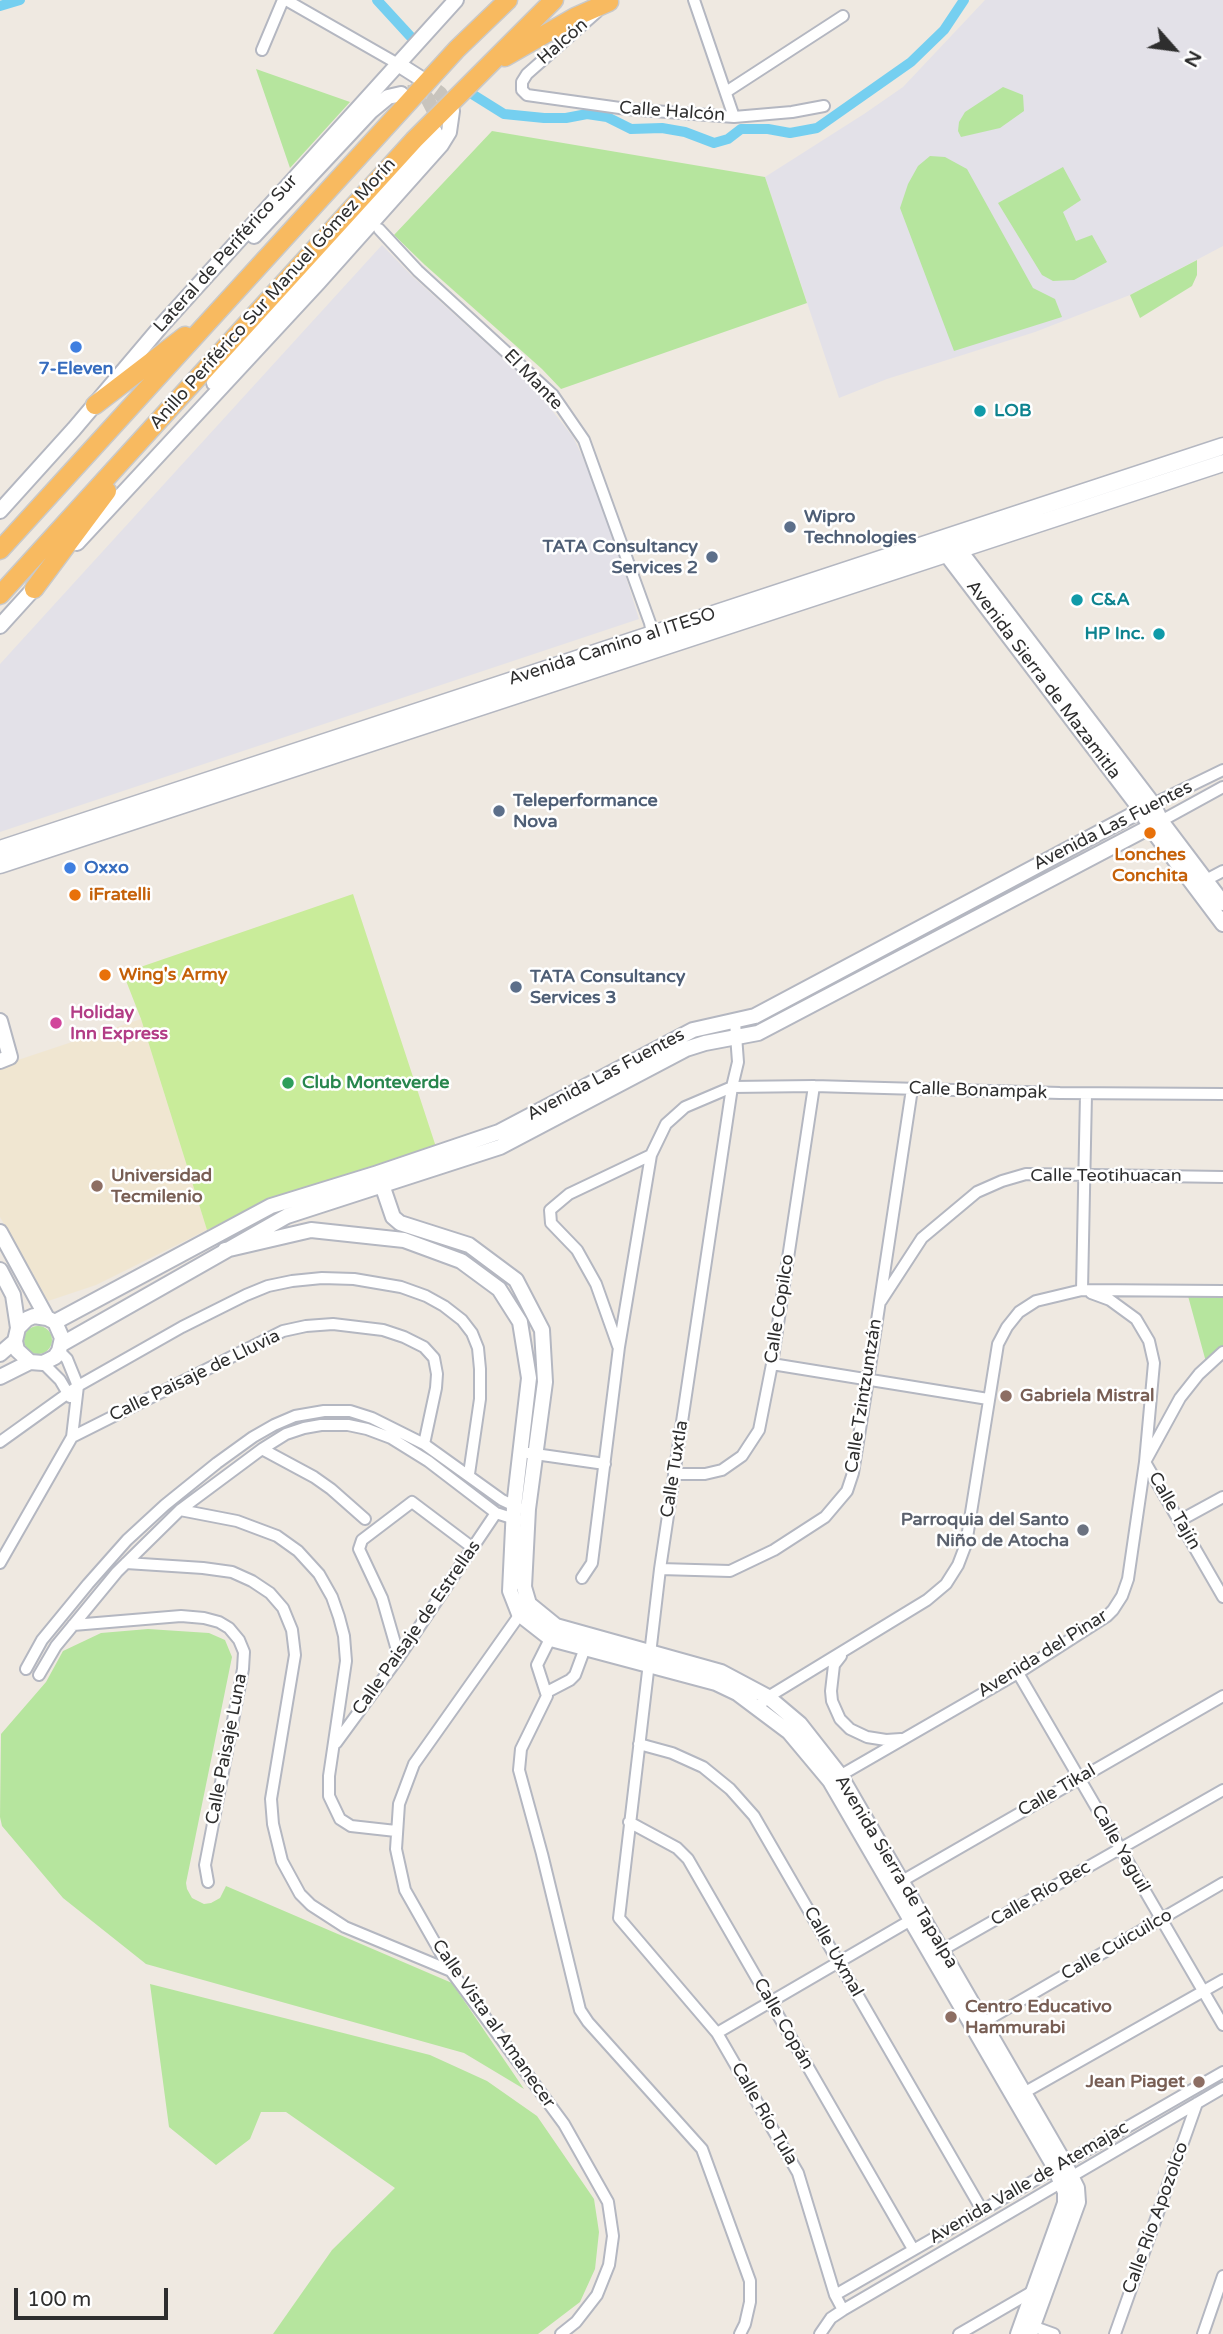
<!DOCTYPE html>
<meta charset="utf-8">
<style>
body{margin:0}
#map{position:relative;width:1223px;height:2334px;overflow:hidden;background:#efe9e1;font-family:"Varela Round",sans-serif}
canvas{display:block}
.north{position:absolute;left:1139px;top:14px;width:70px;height:70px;-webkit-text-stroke:5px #fff;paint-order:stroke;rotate:118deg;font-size:19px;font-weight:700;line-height:28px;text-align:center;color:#2e2e2e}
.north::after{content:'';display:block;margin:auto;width:24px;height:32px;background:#2e2e2e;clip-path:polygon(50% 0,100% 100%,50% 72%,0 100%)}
.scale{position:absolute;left:14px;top:2288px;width:154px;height:32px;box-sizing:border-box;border:4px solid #2e2e2e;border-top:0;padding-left:9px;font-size:21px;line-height:24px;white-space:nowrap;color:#2e2e2e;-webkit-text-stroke:5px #fff;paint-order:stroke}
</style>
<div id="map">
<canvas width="1223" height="2334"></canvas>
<div class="north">N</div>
<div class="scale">100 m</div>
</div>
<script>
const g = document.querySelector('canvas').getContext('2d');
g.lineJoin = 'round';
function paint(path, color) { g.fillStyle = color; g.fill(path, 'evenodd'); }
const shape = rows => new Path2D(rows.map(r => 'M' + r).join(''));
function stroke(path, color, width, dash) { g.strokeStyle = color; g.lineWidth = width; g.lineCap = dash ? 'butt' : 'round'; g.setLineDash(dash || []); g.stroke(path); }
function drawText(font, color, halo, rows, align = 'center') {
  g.font = font + ' "Varela Round",sans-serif'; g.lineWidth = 5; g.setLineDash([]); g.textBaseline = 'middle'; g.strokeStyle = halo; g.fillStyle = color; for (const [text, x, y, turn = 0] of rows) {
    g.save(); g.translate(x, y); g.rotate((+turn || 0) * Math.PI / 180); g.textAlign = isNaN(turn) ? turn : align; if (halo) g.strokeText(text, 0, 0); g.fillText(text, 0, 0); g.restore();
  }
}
const industrial = shape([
 [985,0,1223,0,1223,246,1130,295,1035,332,887,379,839,398,765,177,864,114,903,87],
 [382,245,413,277,533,386,573,437,599,491,639,619,0,832,0,664]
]);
const education = shape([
 [141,1019,207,1230,96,1285,48,1301,0,1217,0,1066]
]);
const green = shape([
 [256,69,350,102,290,168],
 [1003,87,1023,95,1024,111,1000,128,961,137,958,131,959,122,965,112],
 [492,131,765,177,807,303,561,389,542,369,425,265,394,235],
 [930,156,945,157,967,169,1033,288,1055,299,1062,317,954,351,900,208,908,184,918,166],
 [1063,167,1081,200,1063,212,1076,241,1092,235,1107,262,1074,280,1053,281,1042,275,998,203],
 [1197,260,1197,275,1192,286,1140,318,1130,295],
 [1188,1296,1223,1296,1223,1349,1206,1362],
 '24 1340a14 14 0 1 1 28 0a14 14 0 1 1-28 0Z',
 [148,1629,209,1633,225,1640,232,1657,186,1883,187,1889,192,1898,204,1904,211,1903,220,1898,226,1886,452,1983,524,2089,464,2053,146,1964,63,1898,2,1826,0,1817,1,1734,46,1682,63,1651,101,1633],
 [150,1984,430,2055,487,2081,537,2116,594,2199,599,2232,595,2269,580,2302,538,2334,273,2334,332,2250,395,2188,286,2112,261,2112,250,2139,216,2165,169,2127]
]);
const pitch = shape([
 [353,894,436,1147,261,1204,207,1230,141,1019,123,973]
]);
const canal = shape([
 [377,0,410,36],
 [0,6,20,0],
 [472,94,504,114,544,118,566,118,587,114,607,117,631,129,662,128,685,132,714,143,728,139,741,129,768,129,790,133,817,128,911,62,944,30,964,0]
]);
const tertiaryTunnel = shape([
 [420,78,440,93,452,111],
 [407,92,417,93,427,98,437,117,437,124]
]);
const minor = shape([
 [286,0,398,64],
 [694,0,734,117],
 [597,12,527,74,522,82,522,90,527,95,627,109,734,117,792,112,824,106],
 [262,50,283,0],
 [726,92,843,16],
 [379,229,418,271,553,395,584,440,650,623,653,638],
 [1153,804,1223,770],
 [1161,821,1223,787],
 [1206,880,1223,871],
 [735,1022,738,1062,732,1087,660,1569,619,1918,717,2033,798,2173,835,2295,843,2310],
 [1082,1290,1086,1094],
 [1091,1293,1110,1300,1136,1319,1149,1341,1154,1363,1145,1462,1223,1597],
 [881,1301,922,1238,977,1192,1002,1181,1026,1174,1223,1177],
 [618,1346,596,1284,577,1250,551,1223,550,1210,569,1194,651,1155],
 [43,1363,60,1380,70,1397],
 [772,1364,988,1399],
 [72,1437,283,1331,306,1326,333,1324,383,1330,404,1337,424,1347,434,1358,437,1374,436,1388,424,1444],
 [0,1442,78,1386,182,1327,246,1295,268,1286,292,1281,322,1278,354,1279,401,1287,426,1296,444,1306,462,1320,472,1333,478,1348,480,1369,480,1399,469,1474],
 [262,1449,314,1477,331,1489,365,1519],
 [528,1453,605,1464],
 [674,1474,705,1474,722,1470,742,1456,759,1430,772,1364,814,1086],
 [180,1510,237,1521,277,1536,298,1551,319,1574,332,1597,339,1617,344,1636,346,1661,329,1776,329,1796,340,1819,351,1826,396,1831],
 [1179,1521,1223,1497],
 [0,1563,72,1437,78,1386,67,1359,59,1351],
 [126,1563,203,1568,232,1572,252,1581,270,1593,283,1608,292,1630,295,1655,271,1799,273,1824,282,1861,300,1894,311,1905,345,1927,451,1971],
 [660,1569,730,1571,774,1550,825,1517,847,1491,853,1473,868,1380,912,1089],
 [582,1578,592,1563,619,1347,651,1155,666,1124,685,1107,732,1087,814,1086,1060,1093,1223,1094],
 [523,1610,414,1764,399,1804,396,1849,405,1890,451,1971,564,2124,608,2202,613,2236,609,2265,597,2295,576,2322,561,2334],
 [73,1625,181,1616,204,1618,219,1622,229,1628,239,1640,244,1652,243,1669,205,1865,208,1882],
 [553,1633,537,1665,547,1696,521,1749,519,1770,542,1854,580,2010,588,2022,702,2149,750,2281,750,2302,745,2324,740,2334],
 [841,1656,834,1665,831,1691,832,1701,840,1719,850,1729,867,1737,886,1740,901,1739],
 [399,1657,382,1598,359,1549,362,1540,412,1502,473,1548],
 [26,1669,42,1640,88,1584,127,1540,165,1505,217,1463,253,1437,274,1425,295,1416,324,1411,350,1411,372,1418,424,1444,502,1500,519,1508],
 [1018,1673,1223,2025],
 [39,1675,56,1646,117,1572,180,1510,262,1449,286,1434,304,1428,321,1425,348,1425,367,1429,391,1438,428,1461,496,1513,518,1520],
 [547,1692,570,1680,575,1675,585,1648],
 [758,1707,768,1697,927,1600,946,1584,958,1565,966,1544,998,1344,1007,1327,1019,1312,1036,1301,1082,1290,1223,1291],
 [336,1743,399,1657,496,1513],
 [639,1744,672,1753,703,1767,730,1789,754,1816,982,2210],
 [836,1778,1018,1673,1107,1616,1113,1610,1122,1596,1128,1579,1145,1462,1180,1398,1199,1374,1223,1352],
 [629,1822,677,1848,688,1859,913,2249],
 [895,1885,1223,1696],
 [937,1953,1223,1790],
 [977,2026,1223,1883],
 [717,2033,911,1920],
 [1020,2095,1223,1980],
 [835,2295,1223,2072],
 [1032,2326,1054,2334],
 [820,2334,831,2318,843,2310,1223,2088],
 [959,2334,1035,2290],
 [1115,2334,1197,2103],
 [1203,2334,1223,2276]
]);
const tertiary = shape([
 [398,64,420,78],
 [254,236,371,111,388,97,401,94],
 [214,383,232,359,419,155,435,132],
 [0,511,74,429,162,325,456,0],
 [77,543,318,283,441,145,449,132,452,111],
 [954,543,1153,804,1161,821,1223,903],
 [940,546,1141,810,1150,827,1223,924],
 [0,626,39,583],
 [0,1021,10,1057,0,1061],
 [378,1173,393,1217,400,1223,469,1245,516,1280,542,1330,545,1382,528,1509,524,1587,529,1604,556,1626,721,1672,768,1697,800,1724,840,1775,1064,2162,1077,2188,1078,2202,1030,2334],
 [0,1232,47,1318],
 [225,1250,311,1230,404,1240,461,1261,499,1289,520,1322,529,1378,514,1507,510,1591,519,1614,551,1639,716,1683,737,1693,789,1732,830,1781,1055,2168,1065,2192,1065,2203,1018,2334],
 [0,1270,13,1295,18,1328,15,1341,17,1350,30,1362,43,1363,55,1357,59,1351,62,1338,55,1322,47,1318,34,1316,27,1319,18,1328],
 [55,1322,271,1206,378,1173,499,1132,693,1030,755,1016,1153,804],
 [62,1344,287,1216,500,1147,686,1049,705,1043,758,1033,1161,821],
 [0,1354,15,1341],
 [0,1377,30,1362]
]);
const secondary = shape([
 [0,849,1223,446],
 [0,865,1223,463]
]);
const trunk = shape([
 [505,57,575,17,609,2],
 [95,405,185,336],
 [0,550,457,49,508,0],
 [34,589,107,491],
 [0,595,414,140,554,0]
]);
const markers = [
 [76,347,7,"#3f7fe0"],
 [980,411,7,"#0f9aa8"],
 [790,527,7,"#5c6f8a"],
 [712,557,7,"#5c6f8a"],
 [1077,600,7,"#0f9aa8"],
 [1159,634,7,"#0f9aa8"],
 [499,811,7,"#5c6f8a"],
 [1150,833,7,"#e8710a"],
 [70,868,7,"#3f7fe0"],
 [75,895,7,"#e8710a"],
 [105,975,7,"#e8710a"],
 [516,987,7,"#5c6f8a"],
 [56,1023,7,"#d1479c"],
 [288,1083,7,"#2e9e5b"],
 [97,1186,7,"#8d6e63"],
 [1006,1396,7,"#8d6e63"],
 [1083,1530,7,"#6b7280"],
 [951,2017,7,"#8d6e63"],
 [1199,2082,7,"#8d6e63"]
];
const streetNames = [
 ["Halcón",563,42,-41],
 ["Calle Halcón",672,112,4],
 ["Lateral de Periférico Sur",226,254,-48],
 ["Anillo Periférico Sur Manuel Gómez Morín",273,294,-48],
 ["El Mante",533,380,46],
 ["Avenida Camino al ITESO",612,647,-18],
 ["Avenida Sierra de Mazamitla",1043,680,53],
 ["Avenida Las Fuentes",1113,826,-27],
 ["Avenida Las Fuentes",606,1075,-28],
 ["Calle Bonampak",978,1091,2],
 ["Calle Teotihuacan",1106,1176],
 ["Calle Copilco",780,1309,-81],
 ["Calle Paisaje de Lluvia",195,1376,-26],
 ["Calle Tzintzuntzán",864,1396,-81],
 ["Calle Tuxtla",675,1469,-81],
 ["Calle Tajín",1174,1511,60],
 ["Calle Paisaje de Estrellas",417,1628,-55],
 ["Avenida del Pinar",1043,1654,-32],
 ["Calle Paisaje Luna",227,1749,-79],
 ["Calle Tikal",1057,1791,-30],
 ["Calle Yaguil",1120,1849,60],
 ["Avenida Sierra de Tapalpa",896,1872,59],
 ["Calle Río Bec",1041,1894,-30],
 ["Calle Cuicuilco",1117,1945,-30],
 ["Calle Uxmal",833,1952,60],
 ["Calle Vista al Amanecer",493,2024,55],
 ["Calle Copán",783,2024,60],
 ["Calle Río Tula",764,2114,60],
 ["Avenida Valle de Atemajac",1029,2183,-30],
 ["Calle Río Apozolco",1156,2218,-70]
];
const shopNames = [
 ["7-Eleven",76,369],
 ["Oxxo",84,868,"left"]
];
const cultureNames = [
 ["LOB",994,411],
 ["C&A",1091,600],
 ["HP Inc.",1145,634,"right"]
];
const serviceNames = [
 ["Wipro",804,517],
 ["Technologies",804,538],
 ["TATA Consultancy",698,547,"right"],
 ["Services 2",698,568,"right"],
 ["Teleperformance",513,801],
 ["Nova",513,822],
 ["TATA Consultancy",530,977],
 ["Services 3",530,998]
];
const foodNames = [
 ["Lonches",1150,855,"center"],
 ["Conchita",1150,876,"center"],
 ["iFratelli",89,895],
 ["Wing's Army",119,975]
];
const hotelNames = [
 ["Holiday",70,1013],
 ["Inn Express",70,1034]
];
const leisureNames = [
 ["Club Monteverde",302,1083]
];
const educationNames = [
 ["Universidad",111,1176],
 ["Tecmilenio",111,1197],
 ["Gabriela Mistral",1020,1396],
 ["Centro Educativo",965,2007],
 ["Hammurabi",965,2028],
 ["Jean Piaget",1185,2082,"right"]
];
const worshipNames = [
 ["Parroquia del Santo",1069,1520],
 ["Niño de Atocha",1069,1541]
];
paint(industrial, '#e3e1e8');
paint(education, '#f0e6d1');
paint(green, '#b6e59e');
paint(pitch, '#c9ec9a');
stroke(canal, '#75cff0', 10);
stroke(tertiaryTunnel, '#c8c4bd', 14, [14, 7]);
stroke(minor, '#b4b7c1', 14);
stroke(tertiary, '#b4b7c1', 18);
stroke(secondary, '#b4b7c1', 19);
stroke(trunk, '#c9c9c9', 21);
stroke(minor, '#fff', 10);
stroke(tertiary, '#fff', 14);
stroke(secondary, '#fff', 16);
stroke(trunk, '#f8ba60', 18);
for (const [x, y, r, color] of markers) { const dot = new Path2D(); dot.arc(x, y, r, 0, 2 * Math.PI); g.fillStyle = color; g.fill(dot); stroke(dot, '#fff', 2.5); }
drawText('18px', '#2e2e2e', '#fff', streetNames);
drawText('bold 18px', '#366cbe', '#fff', shopNames);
drawText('bold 18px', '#0d838f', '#fff', cultureNames, 'left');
drawText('bold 18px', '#4e5e75', '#fff', serviceNames, 'left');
drawText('bold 18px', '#c56008', '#fff', foodNames, 'left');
drawText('bold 18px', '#b23c85', '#fff', hotelNames, 'left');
drawText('bold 18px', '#27864d', '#fff', leisureNames, 'left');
drawText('bold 18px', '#785e54', '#fff', educationNames, 'left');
drawText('bold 18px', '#5b616d', '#fff', worshipNames, 'right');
</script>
